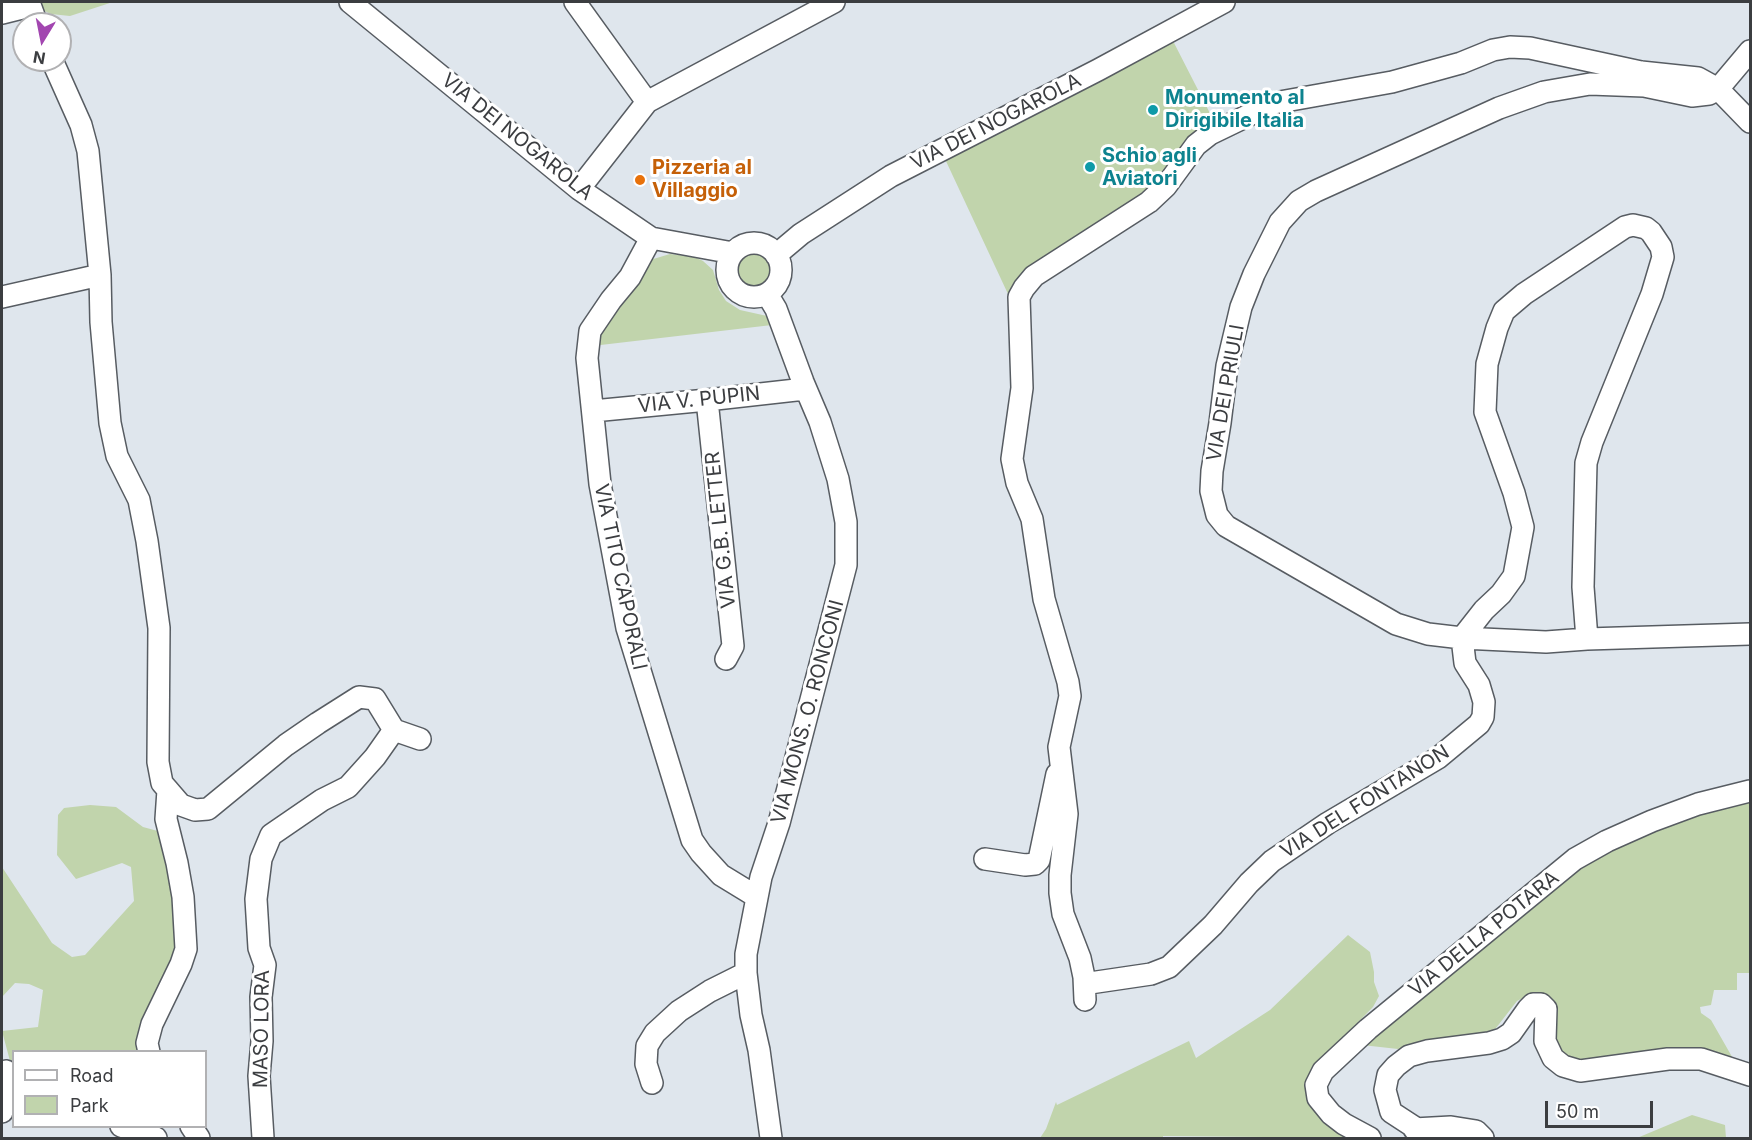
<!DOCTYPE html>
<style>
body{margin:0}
#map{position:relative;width:1752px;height:1140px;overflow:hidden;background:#dfe6ed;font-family:Inter,sans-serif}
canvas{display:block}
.frame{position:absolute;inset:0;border:3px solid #3b3d40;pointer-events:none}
.legend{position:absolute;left:12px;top:1050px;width:195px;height:78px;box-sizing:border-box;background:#fff;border:2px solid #b1b1b3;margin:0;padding:8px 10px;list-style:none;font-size:18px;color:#3b3d40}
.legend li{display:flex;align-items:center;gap:12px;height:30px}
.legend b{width:30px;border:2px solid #b1b1b3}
.north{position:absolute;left:12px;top:12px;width:60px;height:60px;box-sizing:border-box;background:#fff;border:2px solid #b1b1b3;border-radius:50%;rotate:190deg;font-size:16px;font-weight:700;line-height:24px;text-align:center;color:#3b3d40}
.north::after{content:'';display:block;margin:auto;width:21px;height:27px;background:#a246b0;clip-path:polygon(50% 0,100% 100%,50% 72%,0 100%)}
.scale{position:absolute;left:1545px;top:1101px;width:108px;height:27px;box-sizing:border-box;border:3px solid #3b3d40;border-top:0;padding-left:8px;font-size:18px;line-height:21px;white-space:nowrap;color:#3b3d40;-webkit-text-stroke:4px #fff;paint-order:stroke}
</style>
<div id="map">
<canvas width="1752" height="1140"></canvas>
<div class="frame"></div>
<ul class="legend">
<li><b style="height:8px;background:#fff"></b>Road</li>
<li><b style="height:16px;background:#c1d4ac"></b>Park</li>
</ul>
<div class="north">N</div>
<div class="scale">50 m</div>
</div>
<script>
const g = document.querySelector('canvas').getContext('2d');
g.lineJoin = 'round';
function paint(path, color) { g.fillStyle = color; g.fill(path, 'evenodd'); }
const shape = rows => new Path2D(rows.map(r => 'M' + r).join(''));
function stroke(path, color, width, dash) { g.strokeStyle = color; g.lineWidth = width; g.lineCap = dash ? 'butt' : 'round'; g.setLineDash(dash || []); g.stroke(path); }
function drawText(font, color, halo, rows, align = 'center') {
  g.font = font + ' Inter,sans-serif'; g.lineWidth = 6; g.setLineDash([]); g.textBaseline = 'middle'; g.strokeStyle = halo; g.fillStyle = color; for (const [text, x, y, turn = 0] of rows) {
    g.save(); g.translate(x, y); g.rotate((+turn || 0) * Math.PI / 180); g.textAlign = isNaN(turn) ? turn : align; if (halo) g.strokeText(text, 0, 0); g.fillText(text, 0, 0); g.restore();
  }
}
const green = shape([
 [33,2,113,2,70,16,51,14,38,8],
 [1172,39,1217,127,1180,164,1013,298,1008,294,945,159],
 '735 270a19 19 0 1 1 38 0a19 19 0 1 1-38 0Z',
 [670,254,695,257,703,261,713,270,719,290,726,301,740,310,767,316,772,325,592,346,650,260],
 [1750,797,1750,973,1737,973,1737,990,1714,990,1711,1005,1700,1007,1701,1013,1711,1020,1739,1069,1565,1062,1536,1016,1532,999,1525,997,1517,1001,1496,1028,1485,1034,1426,1041,1398,1049,1362,1045,1596,848],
 [90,805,116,807,143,827,165,833,179,941,156,990,142,1032,144,1051,14,1052,13,1060,10,1061,2,1031,38,1027,43,990,29,984,15,983,2,997,2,867,52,943,72,957,85,955,134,901,131,867,122,863,76,879,57,855,58,815,64,808],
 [1348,935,1370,952,1374,972,1374,982,1379,996,1373,1007,1311,1070,1306,1083,1365,1138,1163,1136,1163,1138,1040,1138,1046,1129,1056,1102,1057,1105,1189,1041,1196,1058,1270,1010],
 [1692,1115,1725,1125,1726,1138,1637,1138]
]);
const minor = shape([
 [29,2,37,24],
 [350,2,579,189,651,238,733,253],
 [575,2,647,102],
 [2,13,30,6],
 [1750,51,1718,89,1709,94,1692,96,1644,86,1590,84,1544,92,1499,108,1316,191,1299,201,1280,222,1254,274,1241,307,1227,366,1220,423,1212,471,1211,491,1217,515,1226,526,1396,624,1428,634,1462,638,1546,642,1587,639,1750,634],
 [52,60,81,125,88,151,100,275,101,322,110,423,117,456,139,500,147,541,159,628,158,762,162,783,181,805,195,810,208,809,286,745,318,723,359,697,375,699,394,730,420,739],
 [579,189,647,102,834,2],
 [651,238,630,277,611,300,590,331,587,358,600,484,627,628,692,840,701,853,721,875,757,897],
 '727 270a27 27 0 1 1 54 0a27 27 0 1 1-54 0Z',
 [776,255,801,234,891,176,1098,70,1224,2],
 [767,294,776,309,803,382,820,422,838,479,846,522,846,565,779,823,761,877,746,954,746,973,751,1015,759,1050,771,1138],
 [2,297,100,275],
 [707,400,733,646,726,659],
 [593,411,707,400,805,389],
 [985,859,1025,865,1035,864,1039,860,1057,774],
 [1090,983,1151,974,1169,967,1213,925,1249,883,1272,861,1328,823,1438,758,1479,724,1483,717,1484,702,1479,685,1465,663,1462,638,1484,610,1501,594,1514,576,1523,527,1514,493,1485,412,1487,364,1497,328,1504,311,1524,294,1625,227,1633,225,1646,228,1651,232,1661,247,1663,257,1652,294,1592,442,1586,463,1583,587,1587,639],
 [1085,1000,1084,977,1080,958,1063,914,1060,893,1060,875,1067,814,1059,747,1070,696,1068,682,1044,599,1032,519,1017,483,1012,459,1022,388,1019,297,1024,288,1034,276,1149,202,1166,186,1196,145,1210,134,1274,103,1392,82,1461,63,1493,50,1510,47,1530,48,1641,72,1698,78,1718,89,1750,122],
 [149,1052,147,1043,152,1024,181,964,186,949,183,897,177,863,166,819,168,790],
 [652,1083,646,1064,647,1046,655,1033,679,1011,710,991,746,973],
 [2,1112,6,1071],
 [121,1126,156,1138],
 [191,1126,199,1138],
 [1414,1129,1451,1127,1476,1131,1483,1138],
 [263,1138,259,1076,262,1041,261,997,265,965,259,948,256,899,261,859,271,835,322,800,348,787,375,757,394,730],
 [1370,1138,1344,1124,1331,1114,1318,1098,1316,1085,1323,1071,1368,1029,1575,859,1607,841,1652,821,1698,804,1750,791],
 [1431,1138,1391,1112,1385,1090,1388,1075,1396,1066,1409,1056,1427,1051,1489,1043,1502,1039,1511,1033,1528,1009,1533,1004,1541,1004,1546,1009,1545,1041,1553,1058,1563,1066,1580,1071,1668,1059,1701,1059,1750,1075]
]);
const markers = [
 [1153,110,6,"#0f9aa8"],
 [1090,167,6,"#0f9aa8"],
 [640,180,6,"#e8710a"]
];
const cultureNames = [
 ["Monumento al",1165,98],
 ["Dirigibile Italia",1165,121],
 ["Schio agli",1102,156],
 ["Aviatori",1102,179]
];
const streetNames = [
 ["VIA DEI NOGAROLA",996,122,-27],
 ["VIA DEI NOGAROLA",517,137,39],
 ["VIA DEI PRIULI",1226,393,-80],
 ["VIA V. PUPIN",699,400,-6],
 ["VIA G.B. LETTER",721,530,-96],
 ["VIA TITO CAPORALI",620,577,78],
 ["VIA MONS. O. RONCONI",808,712,-75],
 ["VIA DEL FONTANON",1365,802,-32],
 ["VIA DELLA POTARA",1484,934,-39],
 ["MASO LORA",262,1029,-89]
];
const foodNames = [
 ["Pizzeria al",652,168],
 ["Villaggio",652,191]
];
paint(green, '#c1d4ac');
stroke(minor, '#575c62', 24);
stroke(minor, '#fff', 21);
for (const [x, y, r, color] of markers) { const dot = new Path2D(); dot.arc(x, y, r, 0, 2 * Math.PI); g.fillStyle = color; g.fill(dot); stroke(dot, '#fff', 2); }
drawText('bold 20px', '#0d838f', '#fff', cultureNames, 'left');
drawText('20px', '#3b3d40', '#fff', streetNames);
drawText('bold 20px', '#c56008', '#fff', foodNames, 'left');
</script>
